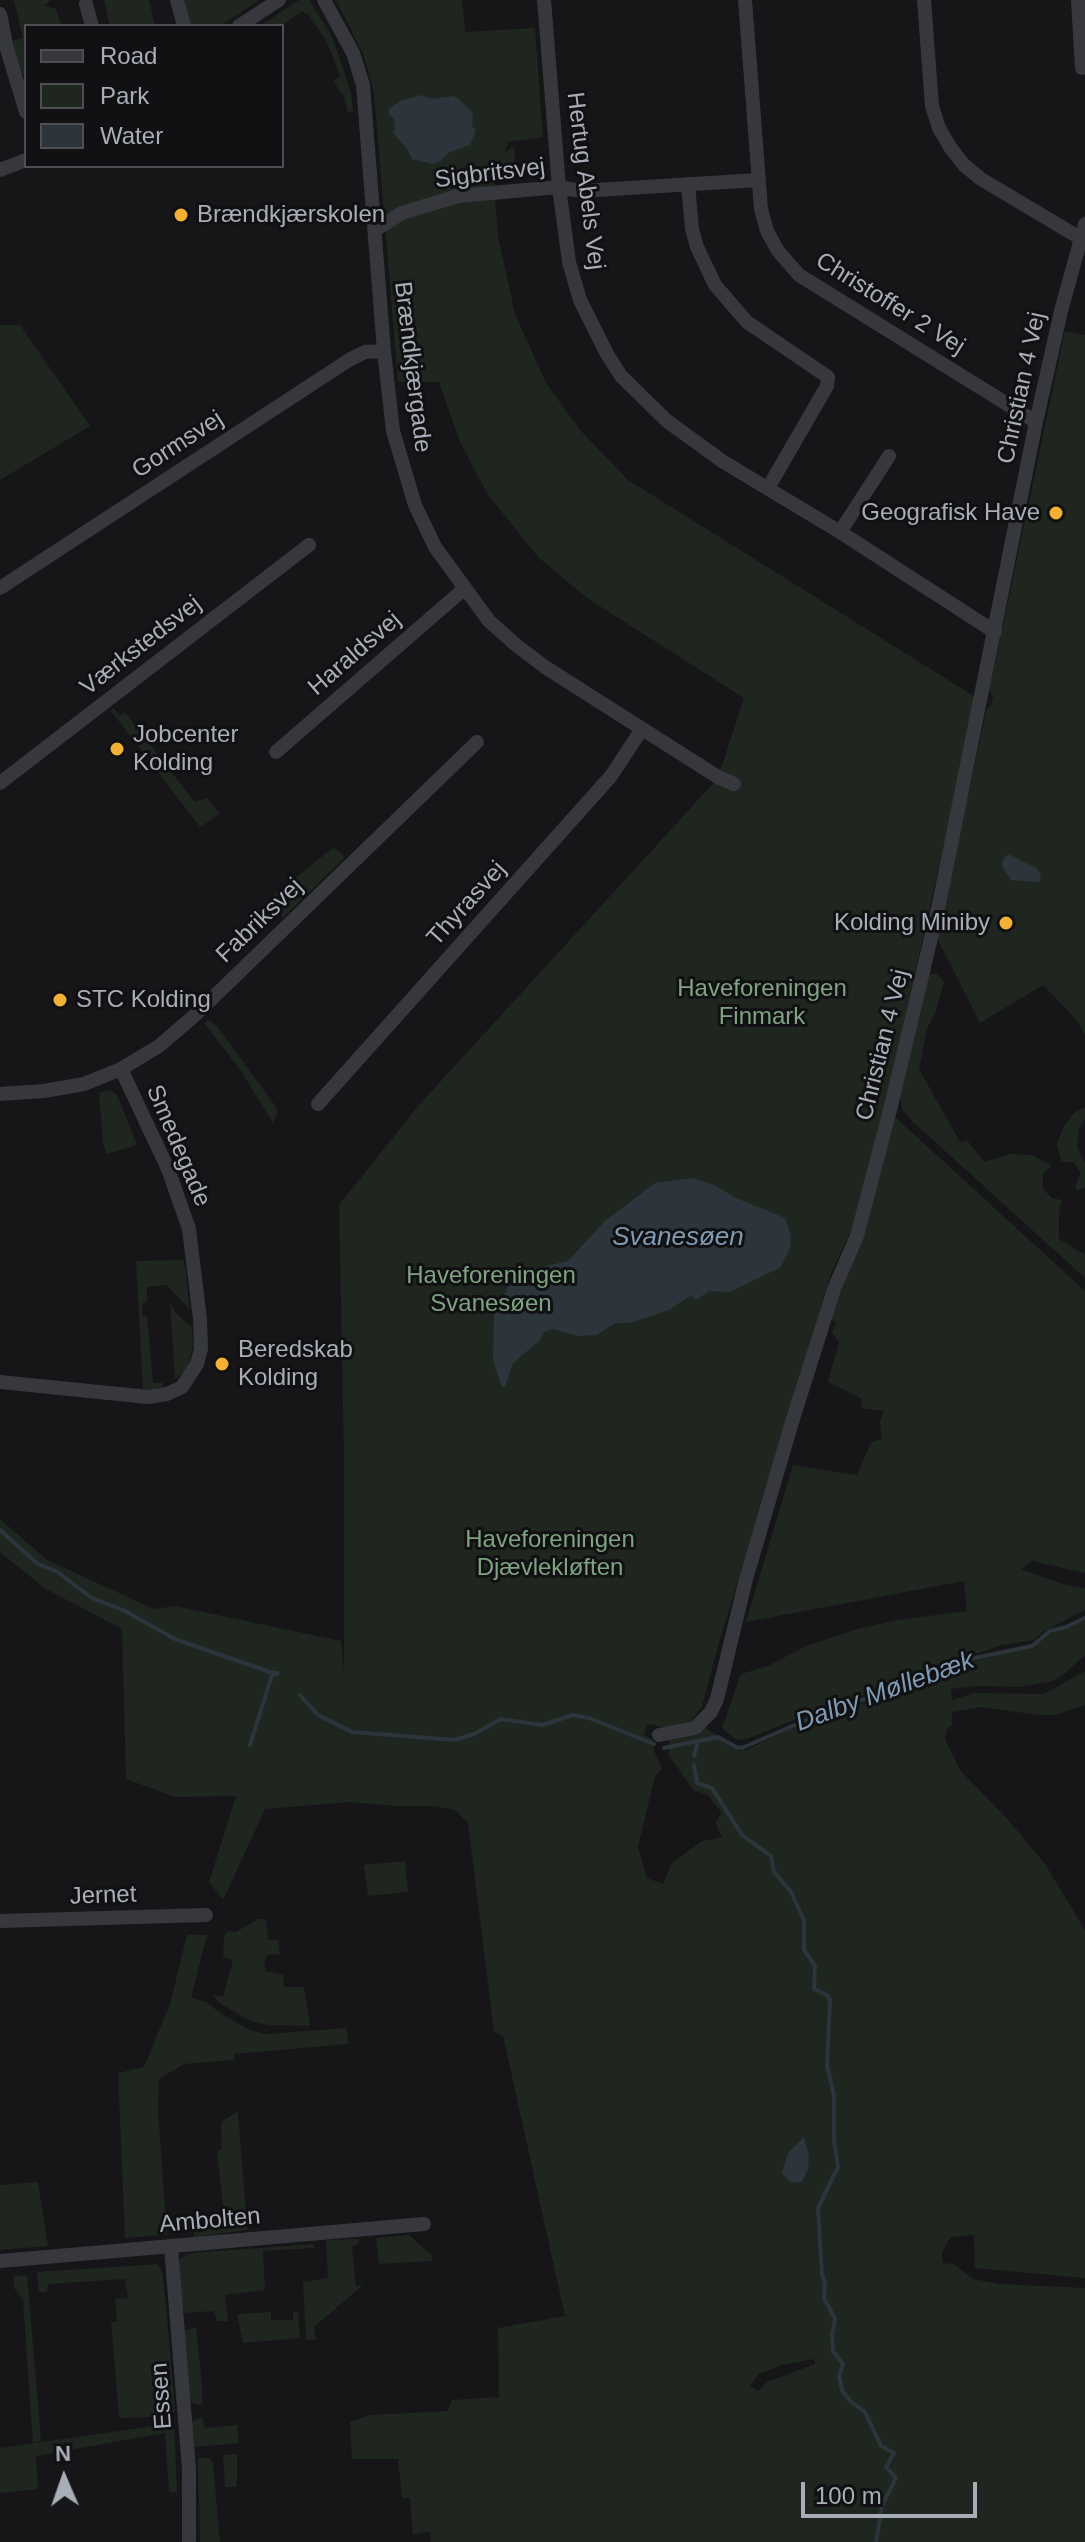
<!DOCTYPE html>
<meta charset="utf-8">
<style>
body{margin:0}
#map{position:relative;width:1085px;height:2542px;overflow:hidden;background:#161618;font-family:Arial,sans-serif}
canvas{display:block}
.legend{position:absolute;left:24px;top:24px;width:260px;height:144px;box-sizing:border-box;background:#111113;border:2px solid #4d4f55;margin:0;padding:10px 14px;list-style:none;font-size:24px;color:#a8adb8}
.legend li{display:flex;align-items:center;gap:16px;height:40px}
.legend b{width:40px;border:2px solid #4d4f55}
.north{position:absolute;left:24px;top:2438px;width:80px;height:80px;-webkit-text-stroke:6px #111113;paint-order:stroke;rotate:358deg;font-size:22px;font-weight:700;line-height:32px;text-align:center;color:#a8adb8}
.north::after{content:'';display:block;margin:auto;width:28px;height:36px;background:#a8adb8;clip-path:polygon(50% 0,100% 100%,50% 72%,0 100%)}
.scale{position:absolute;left:801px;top:2482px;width:176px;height:36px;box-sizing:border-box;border:4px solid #a8adb8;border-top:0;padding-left:10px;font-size:24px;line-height:28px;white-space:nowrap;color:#a8adb8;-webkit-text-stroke:6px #111113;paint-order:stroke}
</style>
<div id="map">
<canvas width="1085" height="2542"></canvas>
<ul class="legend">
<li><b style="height:10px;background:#37383d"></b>Road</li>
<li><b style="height:22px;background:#1e261f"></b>Park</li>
<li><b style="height:22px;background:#2c353c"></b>Water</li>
</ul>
<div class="north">N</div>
<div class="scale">100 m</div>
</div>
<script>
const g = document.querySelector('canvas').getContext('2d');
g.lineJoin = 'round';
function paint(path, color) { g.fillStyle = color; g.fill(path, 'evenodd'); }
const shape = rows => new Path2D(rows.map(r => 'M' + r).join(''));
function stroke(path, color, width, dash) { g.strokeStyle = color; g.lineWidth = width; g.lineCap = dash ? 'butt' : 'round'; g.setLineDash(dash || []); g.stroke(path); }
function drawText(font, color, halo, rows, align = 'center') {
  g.font = font + ' Arial,sans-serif'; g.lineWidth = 6; g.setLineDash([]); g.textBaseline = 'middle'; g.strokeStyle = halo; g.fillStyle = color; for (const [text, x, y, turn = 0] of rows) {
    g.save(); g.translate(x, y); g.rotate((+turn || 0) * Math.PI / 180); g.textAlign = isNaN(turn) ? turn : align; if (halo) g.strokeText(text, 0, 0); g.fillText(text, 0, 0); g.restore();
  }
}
const green = shape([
 [14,0,50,0,45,6,56,9,61,26,26,26,26,78,25,75,21,75,12,41,23,38],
 [104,0,149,0,155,26,110,26],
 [185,0,259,0,220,26,188,26],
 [299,0,309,0,332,36,351,92,353,112,348,113,344,97,333,81,340,77,332,54,324,37,308,15,302,11,281,26,260,26],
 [336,0,462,0,465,32,535,28,543,137,508,142,504,154,514,146,516,165,507,173,497,175,494,185,498,236,515,314,546,383,580,430,628,480,977,698,877,1141,852,1229,831,1273,717,1650,702,1706,689,1724,665,1727,647,1724,644,1735,653,1740,654,1751,662,1769,655,1776,638,1847,647,1878,663,1884,672,1863,702,1841,722,1837,715,1822,722,1813,708,1795,693,1790,669,1755,669,1738,706,1728,740,1751,746,1750,790,1729,843,1708,891,1696,918,1683,939,1681,949,1669,961,1664,1032,1647,1050,1634,1085,1621,1085,1655,1063,1675,1052,1681,1020,1687,977,1686,951,1689,952,1700,974,1693,1044,1694,1085,1671,1085,1705,1055,1715,1038,1715,981,1707,952,1712,952,1724,947,1729,945,1739,960,1770,1011,1823,1045,1864,1085,1930,1085,2278,975,2268,974,2235,950,2237,942,2253,943,2263,953,2264,973,2279,1000,2284,1085,2288,1085,2542,431,2542,430,2531,413,2535,410,2498,402,2498,398,2459,352,2459,350,2422,370,2415,448,2411,452,2400,499,2397,498,2328,565,2316,503,2036,494,2032,468,1823,455,1810,433,1806,397,1806,350,1802,265,1809,223,1900,209,1882,236,1796,175,1797,126,1779,122,1629,44,1588,0,1552,0,1519,47,1560,154,1609,175,1606,341,1641,344,1672,344,1455,339,1205,419,1105,718,778,744,698,587,598,538,557,488,495,460,442,439,382,398,382,374,92,364,56],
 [814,2359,815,2364,767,2382,758,2391,750,2386,759,2374,781,2365],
 [0,325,20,325,90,426,0,480],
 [1065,331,1085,335,1085,1035,1076,1019,1043,985,980,1023,937,938,987,708,991,706,993,696,989,691],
 [113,708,120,716,125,712,193,800,195,802,207,798,220,814,200,827,111,711],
 [334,847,345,857,283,918,270,903,271,897],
 [928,974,937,974,944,982,936,1011,927,1029,919,1069,960,1142,967,1140,984,1162,1010,1154,1032,1155,1052,1166,1045,1171,1043,1176,1043,1189,1052,1198,1062,1200,1059,1211,1059,1239,1085,1255,1085,1278,912,1121,902,1109,900,1092],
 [207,1019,217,1026,274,1104,278,1111,273,1123,241,1071,205,1024],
 [110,1090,117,1095,137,1145,107,1154,103,1143,99,1093],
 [1085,1107,1085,1119,1079,1129,1077,1147,1085,1163,1085,1187,1078,1191,1075,1186,1081,1173,1074,1163,1061,1161,1057,1144,1063,1127,1074,1113],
 [894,1116,1085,1291,1085,1573,1032,1561,1021,1569,1062,1584,1085,1588,1085,1610,1041,1633,1034,1640,1002,1645,949,1663,931,1674,829,1706,749,1738,736,1740,722,1728,741,1674,768,1666,806,1646,854,1630,897,1620,967,1611,964,1581,746,1622,793,1465,857,1475,871,1442,882,1439,880,1421,884,1411,861,1408,862,1399,828,1382,839,1342,832,1333,836,1322,829,1319,865,1228],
 [184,1260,190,1310,167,1285,147,1287,147,1303,142,1303,142,1315,147,1316,153,1383,163,1383,163,1386,152,1390,143,1389,136,1261],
 [170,1303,175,1312,192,1328,193,1345,190,1361,186,1371,175,1379],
 [405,1861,408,1892,368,1896,364,1865],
 [258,1919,266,1919,268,1940,278,1940,280,1954,267,1955,264,1964,266,1971,283,1975,284,1987,304,1987,310,2026,269,2025,250,2021,218,2002,213,1995,223,1997,233,1960,223,1957,224,1937,227,1931,236,1932],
 [187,1935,207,1935,191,1998,206,2002,220,2013,250,2030,267,2034,346,2028,349,2044,234,2054,234,2060,184,2064,159,2079,158,2110,167,2235,125,2238,118,2073,144,2067,170,2004],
 [238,2111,247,2230,194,2237,193,2228,225,2222,217,2152,222,2148,221,2122],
 [38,2182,48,2246,0,2250,0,2185],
 [409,2235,432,2256,432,2261,379,2264,376,2238],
 [359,2239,358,2244,352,2247,356,2286,363,2285,314,2327,316,2340,306,2340,303,2282,328,2278,326,2240],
 [313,2244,314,2248,263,2251,265,2290,225,2295,228,2321,217,2321,214,2311,184,2313,178,2272,180,2258,192,2253],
 [158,2264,162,2271,167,2317,175,2412,155,2417,119,2418,111,2322,117,2322,115,2299,128,2298,125,2279,48,2284,47,2292,39,2292,37,2272],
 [27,2275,41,2441,33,2443,23,2300,14,2288,14,2276],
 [271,2312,271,2320,293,2320,293,2312,298,2312,300,2338,243,2343,237,2314],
 [196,2327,202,2385,202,2405,192,2403,190,2398,184,2331],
 [202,2417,205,2428,237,2425,239,2443,196,2447,193,2444,191,2422],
 [174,2423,177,2493,169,2492,165,2433,36,2456,38,2489,0,2493,0,2448],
 [237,2454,237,2482,236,2487,225,2487,223,2455],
 [198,2458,210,2458,213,2463,220,2542,200,2542]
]);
const water = shape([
 [422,95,431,99,453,96,459,99,473,113,472,126,476,130,470,145,448,153,441,161,433,164,412,159,408,150,393,133,395,128,394,118,389,115,389,109,402,100],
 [1008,854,1036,868,1041,874,1039,882,1011,880,1002,866,1003,860],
 [692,1178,714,1185,736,1198,785,1218,791,1235,790,1248,781,1267,730,1292,709,1291,696,1300,691,1295,669,1310,630,1323,615,1323,597,1335,578,1336,552,1329,544,1332,540,1340,513,1363,505,1387,502,1387,493,1361,494,1313,509,1285,533,1269,568,1261,605,1221,655,1183],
 [804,2137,809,2156,808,2169,802,2182,791,2183,782,2173,788,2153]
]);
const stream = shape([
 [0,1530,38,1564,56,1571,92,1598,125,1611,175,1639,270,1672,278,1673],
 [300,1695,318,1715,352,1732,455,1740,474,1734,501,1719,542,1725,573,1715,589,1718,654,1744],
 [250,1745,272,1675,276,1674],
 [664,1748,718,1737,736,1747,742,1748,836,1707,891,1692,917,1681,937,1678,948,1666,965,1660,1032,1646,1050,1631,1066,1627,1085,1618],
 [694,1756,698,1741],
 [694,1765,697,1783,712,1788,742,1835,771,1856,774,1872,791,1892,804,1920,804,1950,815,1966,814,1989,827,1995,830,2000,827,2065,834,2096,834,2140,838,2167,818,2208,822,2274,825,2283,824,2298,835,2319,832,2335,833,2351,843,2364,839,2375,842,2390,850,2401,865,2412,881,2446,894,2453,886,2467,896,2478,882,2506,876,2542]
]);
const minor = shape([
 [177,0,184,26],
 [324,0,353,53,363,85,384,351,393,431,415,505,435,547,489,621,516,645,545,667,718,777,734,784],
 [544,0,559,187,569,262,580,300,607,354,621,376,667,421,722,461,840,532,995,632],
 [745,0,761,209,767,231,778,251,799,275,1036,422],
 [924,0,932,106,939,128,950,147,964,165,981,179,1080,238],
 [1078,0,1082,68],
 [86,4,92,26],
 [0,14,7,49,26,112],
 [239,26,279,0],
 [0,170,26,160],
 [688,184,692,229,697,247,715,285,747,322,828,377,827,386,768,488],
 [375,230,402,213,458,196,559,187,580,191,759,180],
 [840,532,889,456],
 [0,588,349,360,365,352,384,351],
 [276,752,464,589],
 [0,783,309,545],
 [0,1094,44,1091,84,1084,121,1069,159,1046,194,1016,477,742],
 [318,1104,611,776,642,729],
 [0,1382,148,1397,167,1394,182,1387,197,1364,201,1349,200,1319,189,1229,168,1169,121,1069],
 [659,1735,695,1728,711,1712,717,1699,746,1579,792,1422,834,1289,857,1236,891,1106,939,904,1036,422,1061,311,1085,224],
 [0,1921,206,1915],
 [171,2247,189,2469,189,2542],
 [0,2261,424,2224]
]);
const markers = [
 [181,215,8,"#f2b134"],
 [1056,513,8,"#f2b134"],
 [117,749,8,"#f2b134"],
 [1006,923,8,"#f2b134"],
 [60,1000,8,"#f2b134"],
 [222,1364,8,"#f2b134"]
];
const streetNames = [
 ["Sigbritsvej",490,174,-7],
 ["Hertug Abels Vej",585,181,83],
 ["Christoffer 2 Vej",890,304,32],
 ["Brændkjærgade",412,367,83],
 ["Christian 4 Vej",1022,388,-78],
 ["Gormsvej",178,445,-33],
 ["Værkstedsvej",141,646,-38],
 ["Haraldsvej",355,654,-41],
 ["Thyrasvej",467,904,-48],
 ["Fabriksvej",260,921,-44],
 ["Christian 4 Vej",883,1045,-76],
 ["Smedegade",178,1146,67],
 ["Jernet",103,1896,-2],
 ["Ambolten",210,2221,-5],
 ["Essen",162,2396,-94]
];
const poiNames = [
 ["Brændkjærskolen",197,215],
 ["Geografisk Have",1040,513,"right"],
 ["Jobcenter",133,735],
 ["Kolding",133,763],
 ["Kolding Miniby",990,923,"right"],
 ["STC Kolding",76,1000],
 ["Beredskab",238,1350],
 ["Kolding",238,1378]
];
const parkNames = [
 ["Haveforeningen",762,989],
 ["Finmark",762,1017],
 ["Haveforeningen",491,1276],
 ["Svanesøen",491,1304],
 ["Haveforeningen",550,1540],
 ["Djævlekløften",550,1568]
];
const waterNames = [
 ["Svanesøen",678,1238],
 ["Dalby Møllebæk",885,1692,-20]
];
paint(green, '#1e261f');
paint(water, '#2c353c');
stroke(stream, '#2c353c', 4);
stroke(minor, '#37383d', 14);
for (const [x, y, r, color] of markers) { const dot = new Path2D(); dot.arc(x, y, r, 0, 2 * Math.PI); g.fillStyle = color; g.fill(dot); stroke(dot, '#111113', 3); }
drawText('24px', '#a8adb8', '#111113', streetNames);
drawText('24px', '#a8adb8', '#111113', poiNames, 'left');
drawText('24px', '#7fa381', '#111113', parkNames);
drawText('italic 26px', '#7f9bb3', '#111113', waterNames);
</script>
